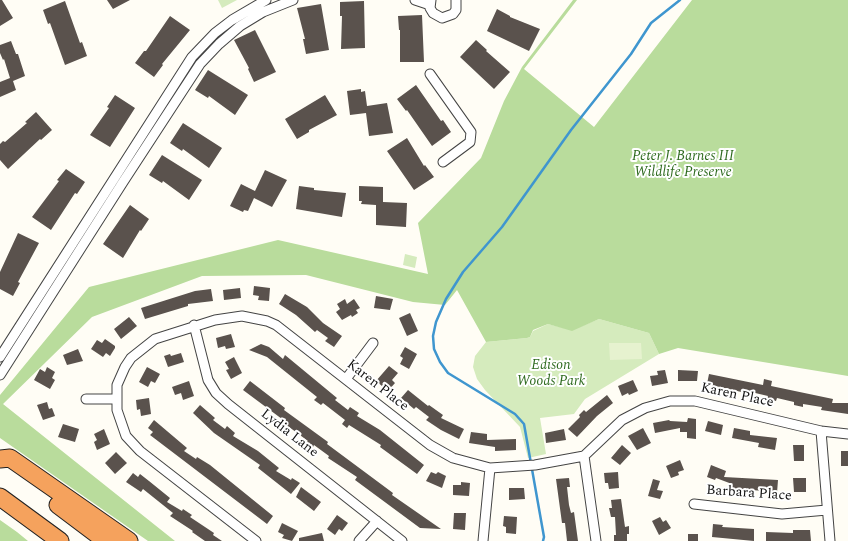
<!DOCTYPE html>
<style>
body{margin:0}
canvas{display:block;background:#fffdf5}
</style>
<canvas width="848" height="541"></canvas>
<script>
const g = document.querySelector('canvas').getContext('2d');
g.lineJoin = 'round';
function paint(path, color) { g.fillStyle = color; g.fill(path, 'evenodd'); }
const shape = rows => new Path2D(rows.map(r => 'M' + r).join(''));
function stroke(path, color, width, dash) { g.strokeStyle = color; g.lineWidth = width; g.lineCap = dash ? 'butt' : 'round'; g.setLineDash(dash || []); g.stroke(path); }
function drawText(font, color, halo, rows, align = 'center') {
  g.font = font + ' Spectral,serif'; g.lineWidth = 4; g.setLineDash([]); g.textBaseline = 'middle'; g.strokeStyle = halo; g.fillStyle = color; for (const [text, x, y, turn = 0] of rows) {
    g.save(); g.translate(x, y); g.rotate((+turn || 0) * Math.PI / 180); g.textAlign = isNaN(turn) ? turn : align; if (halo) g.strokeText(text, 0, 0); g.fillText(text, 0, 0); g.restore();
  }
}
const green = shape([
 [218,0,237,0,222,8],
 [405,254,417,257,415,268,403,265],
 [599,319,649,333,659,354,585,399,574,414,540,418,546,454,528,458,520,427,485,390,477,379,473,367,475,356,486,342,527,338,530,337,533,331,548,324,572,330]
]);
const forest = shape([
 [573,0,577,0,524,69,594,127,692,0,848,0,848,376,678,348,659,354,649,333,599,319,572,331,548,324,533,330,530,337,527,338,486,342,457,290,445,305,413,302,306,275,202,276,92,317,3,404,175,541,148,541,0,438,0,395,89,287,278,240,428,274,418,223,481,158,504,101,522,67],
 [0,520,17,532,28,541,0,541]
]);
const pitch = shape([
 [609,343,641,343,642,359,610,360]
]);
const stream = shape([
 [543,541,544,537,524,424,515,414,448,373,440,362,434,349,433,336,436,322,446,299,463,272,502,227,571,130,631,54,651,23,680,0]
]);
const building = shape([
 [0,0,2,0,13,18,0,26],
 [107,0,130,0,113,9],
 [65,1,80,43,82,42,87,56,65,65,50,23,48,24,43,10],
 [364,1,365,48,341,49,342,16,340,16,340,2],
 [321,4,329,50,306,54,303,39,305,39,297,8],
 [497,9,510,16,510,17,540,29,529,51,487,31],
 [422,15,424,62,400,62,400,30,399,30,398,16],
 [170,16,190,30,162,64,163,65,154,77,135,63,144,51,146,51],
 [255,30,276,72,254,82,248,69,249,68,234,40],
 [476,40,487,50,486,51,510,72,494,89,460,57],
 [11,41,16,54,18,54,25,76,13,81,16,90,0,97,0,82,10,78,4,59,3,60,0,53,0,45],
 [208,70,248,95,235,115,209,96,208,98,195,90],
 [416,85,441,121,443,120,451,132,432,146,407,110,406,111,397,99],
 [361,89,361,92,365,91,367,106,387,103,393,133,369,136,366,113,350,115,347,91],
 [115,95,135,108,110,147,90,135,109,108,107,107],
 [325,95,337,115,309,130,309,132,297,139,285,119],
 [36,112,52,130,41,140,40,139,8,169,0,160,0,144,3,141,5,142,27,123,25,122],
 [183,123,222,148,209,168,183,149,182,151,170,143],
 [407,138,424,166,425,165,434,177,414,190,387,151],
 [162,155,202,180,189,200,163,181,162,183,149,175],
 [66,169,85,182,77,194,75,193,51,230,32,217,59,181,57,180],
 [265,170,287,180,272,207,254,198,248,211,244,210,243,212,230,206,241,184,255,191],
 [299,186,314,188,314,190,346,193,342,217,296,209],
 [359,186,383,187,383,202,407,203,406,227,376,225,376,205,361,204,362,201,359,201],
 [130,205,149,219,141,231,140,230,123,258,103,244],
 [18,233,39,243,18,282,20,283,13,296,0,289,0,272],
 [254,286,270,288,269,301,258,300,259,296,253,295],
 [240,288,241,298,224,300,223,290],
 [211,289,213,301,188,304,188,306,145,319,141,308,195,291],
 [285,294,307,307,323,323,342,336,334,347,325,341,328,338,317,330,315,332,296,315,279,304],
 [376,296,393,299,390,310,374,308],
 [345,299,347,304,354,299,360,308,356,310,358,313,352,317,351,315,342,320,336,312,340,309,337,304],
 [410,313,418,331,407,336,399,318],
 [129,317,137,326,121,339,114,329],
 [231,334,235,347,226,349,225,346,218,348,216,338],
 [105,339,115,346,115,348,110,356,106,353,103,357,91,349,97,340,102,343],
 [261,344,269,347,283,359,285,355,337,398,335,400,348,410,350,407,359,413,357,416,380,430,424,465,417,474,380,447,381,445,349,425,347,428,342,424,345,420,323,403,321,405,314,400,317,397,267,357,249,350],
 [405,347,417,354,409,369,400,364,403,358,400,356],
 [78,349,83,361,67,365,63,355],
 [181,353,184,362,168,367,164,356,170,354,171,356],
 [234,357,242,373,231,379,226,370,229,369,225,362],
 [389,366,398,373,392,380,395,383,388,391,376,381],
 [47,367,55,372,52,378,55,380,50,389,34,380,40,369,45,372],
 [147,367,160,374,155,383,151,381,148,387,139,382],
 [665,370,668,383,652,386,650,376,658,375,657,371],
 [678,370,698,371,697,381,678,381],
 [709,374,763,385,764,379,772,381,771,386,833,399,832,403,848,403,848,414,821,410,822,407,803,404,803,407,794,405,794,402,777,398,776,401,767,399,768,396,751,392,750,394,707,384],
 [633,380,638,391,629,395,628,393,622,396,618,386],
 [189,381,194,396,183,400,181,393,175,395,172,387],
 [250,381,285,408,284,410,328,442,327,444,393,493,392,495,441,529,420,528,355,480,357,477,328,458,329,456,314,445,313,447,307,442,308,441,285,424,286,422,243,390],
 [408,390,428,406,429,405,443,415,441,418,464,429,459,439,441,430,426,420,429,417,416,407,414,409,401,398],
 [607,395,613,403,597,416,577,437,568,429,580,417,579,415,584,410,586,412],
 [149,398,151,414,141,416,140,409,137,410,136,400],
 [47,402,49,409,52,408,55,416,43,420,37,405],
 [200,405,215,418,213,420,225,429,227,426,235,433,233,436,258,451,279,468,276,471,291,480,292,478,300,483,291,494,258,468,260,465,214,433,193,413],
 [688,418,696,419,696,439,687,438,687,432,680,432,680,428,655,433,653,423,669,420,670,421,687,422],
 [154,420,187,448,184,451,196,459,197,457,210,465,273,516,267,524,150,435,153,432,148,428],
 [708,421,723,425,721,435,705,431],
 [63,424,79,429,75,442,58,437],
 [643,428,651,443,637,450,628,436],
 [734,428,750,431,750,435,777,438,775,450,758,447,759,443,732,438],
 [104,429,110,444,97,450,94,442,97,440,94,434],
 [564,429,566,440,546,443,545,433],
 [471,432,487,434,487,440,516,439,516,450,495,451,495,447,469,443],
 [622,445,631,453,620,465,611,458],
 [793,445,804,445,804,461,794,461],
 [841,451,848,451,848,466,841,466],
 [116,452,127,463,115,474,105,463],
 [680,460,684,470,678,472,679,475,671,478,666,466],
 [711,465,726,471,724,477,778,480,777,493,767,493,767,491,731,489,732,484,716,478,715,480,707,477],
 [431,472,436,474,438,472,446,476,442,488,426,481],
 [618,472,619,488,609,489,608,483,605,483,604,473],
 [133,473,138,477,140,474,149,481,170,498,167,502,182,511,183,509,192,515,190,517,214,533,213,535,222,541,205,541,192,532,193,531,170,516,173,513,143,489,141,492,126,482],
 [569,478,570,487,567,487,569,505,571,513,574,512,578,541,567,541,565,523,562,523,556,479],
 [793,478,806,478,806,492,794,492],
 [653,479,660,481,657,490,663,491,660,499,648,496],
 [461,482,470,483,469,496,453,495,453,485,461,485],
 [301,487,321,502,314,511,296,497],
 [509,488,524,488,525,499,509,500],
 [621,499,625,527,629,526,629,534,627,534,627,541,614,541,614,535,616,535,615,517,611,517,609,508,612,508,611,500],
 [454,513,466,513,465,530,453,529],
 [337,515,348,523,342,531,339,529,335,535,327,529],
 [504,516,517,517,516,534,506,533,506,527,503,526],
 [660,517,663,522,666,520,671,528,659,535,652,521],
 [282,523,298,531,292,541,282,538,284,535,278,532],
 [713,524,723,525,722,527,754,529,754,541,712,537],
 [793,530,810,530,811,541,766,541,766,532,793,533],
 [322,533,324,541,299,541,299,538],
 [688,534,698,534,698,541,688,541]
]);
const minor = shape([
 [415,0,430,5],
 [431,0,430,8,433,13,442,18,453,14,456,10,456,0],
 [430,74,471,132,470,142,443,162],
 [194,325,208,380,216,393,228,404,402,541],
 [0,357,192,57,215,33,232,20,266,0],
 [0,375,123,182,200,64,219,44,240,26,263,12,293,0],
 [346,379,373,343],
 [86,399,116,399],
 [821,431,830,541],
 [584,456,596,541],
 [694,504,782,514,827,510],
 [256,541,140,451,126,436,117,410,117,385,125,367,131,358,155,339,215,320,242,316,267,321,276,325,430,445,453,458,490,468,535,465,584,456,622,420,645,408,670,401,695,401,821,431,848,434],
 [359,541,377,521],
 [483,541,490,468]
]);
const motorway = shape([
 [0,459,10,458,129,541],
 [0,497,60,541],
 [58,505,106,541]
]);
const parkNames = [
 ["Peter J. Barnes III",683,157],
 ["Wildlife Preserve",683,173],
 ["Edison",551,366],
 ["Woods Park",551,382]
];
const streetNames = [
 ["Karen Place",377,386,38],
 ["Karen Place",737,396,12],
 ["Lydia Lane",289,434,38],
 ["Barbara Place",749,494,4]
];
paint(green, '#d5ebbd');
paint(forest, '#b9dc9c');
paint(pitch, '#e6f2cf');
stroke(stream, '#3f96cf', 2.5);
paint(building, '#5a524d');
stroke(minor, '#444', 11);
stroke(motorway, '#222', 19);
stroke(minor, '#fff', 9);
stroke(motorway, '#f5a25d', 17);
drawText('italic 14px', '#2f6b1f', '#fff', parkNames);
drawText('14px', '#111', '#fff', streetNames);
</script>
